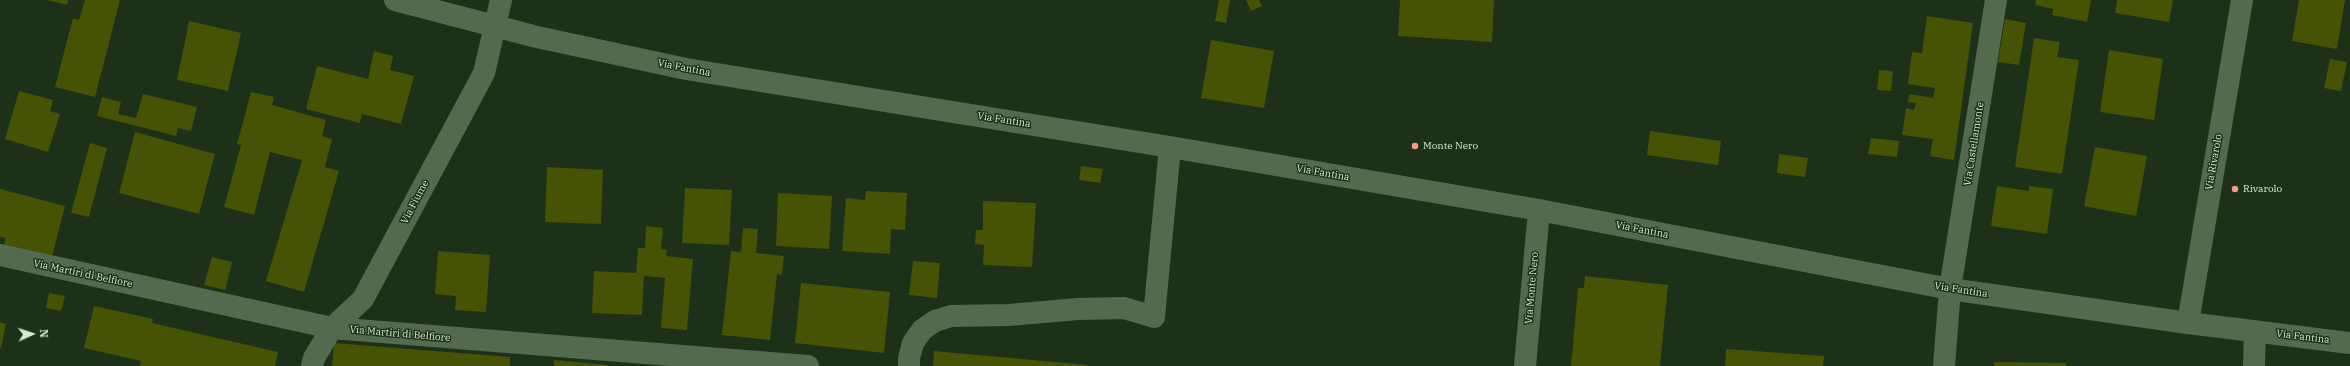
<!DOCTYPE html>
<style>
body{margin:0}
#map{position:relative;width:2350px;height:366px;overflow:hidden;background:#1d3119;font-family:"IBM Plex Serif",serif}
canvas{display:block}
.north{position:absolute;left:12px;top:314px;width:40px;height:40px;-webkit-text-stroke:3px #1d3119;paint-order:stroke;rotate:87deg;font-size:11px;font-weight:700;line-height:16px;text-align:center;color:#dae7d8}
.north::after{content:'';display:block;margin:auto;width:14px;height:18px;background:#dae7d8;clip-path:polygon(50% 0,100% 100%,50% 72%,0 100%)}
</style>
<div id="map">
<canvas width="2350" height="366"></canvas>
<div class="north">N</div>
</div>
<script>
const g = document.querySelector('canvas').getContext('2d');
g.lineJoin = 'round';
function paint(path, color) { g.fillStyle = color; g.fill(path, 'evenodd'); }
const shape = rows => new Path2D(rows.map(r => 'M' + r).join(''));
function stroke(path, color, width, dash) { g.strokeStyle = color; g.lineWidth = width; g.lineCap = dash ? 'butt' : 'round'; g.setLineDash(dash || []); g.stroke(path); }
function drawText(font, color, halo, rows, align = 'center') {
  g.font = font + ' "IBM Plex Serif",serif'; g.lineWidth = 3; g.setLineDash([]); g.textBaseline = 'middle'; g.strokeStyle = halo; g.fillStyle = color; for (const [text, x, y, turn = 0] of rows) {
    g.save(); g.translate(x, y); g.rotate((+turn || 0) * Math.PI / 180); g.textAlign = isNaN(turn) ? turn : align; if (halo) g.strokeText(text, 0, 0); g.fillText(text, 0, 0); g.restore();
  }
}
const building = shape([
 [47,0,68,0,67,5],
 [85,0,120,0,95,97,55,87,73,18,79,20],
 [1219,0,1230,0,1226,23,1215,21],
 [1246,0,1259,0,1262,6,1251,11],
 [1400,0,1494,0,1492,42,1398,36],
 [2036,0,2091,0,2087,22,2052,15,2053,9,2035,5],
 [2117,0,2173,0,2169,22,2115,13],
 [2299,0,2345,0,2337,49,2292,41],
 [1927,16,1973,23,1954,160,1930,156,1933,139,1902,135,1906,108,1914,110,1916,103,1908,102,1909,94,1933,98,1935,88,1908,84,1912,52,1922,53],
 [2005,19,2026,23,2019,65,1998,62],
 [189,21,241,33,228,91,177,80],
 [2034,38,2060,42,2057,57,2079,60,2062,174,2015,167],
 [1211,40,1274,51,1264,108,1201,98],
 [2109,50,2163,59,2154,120,2100,112],
 [374,51,393,56,390,70,414,76,401,124,362,114,360,123,306,109,317,66,368,79],
 [2330,59,2347,62,2341,91,2324,88],
 [1879,70,1893,71,1891,91,1877,90],
 [19,91,53,100,50,111,60,114,48,152,5,139],
 [251,92,274,97,272,105,326,120,322,136,332,139,325,167,339,171,304,292,266,281,302,160,270,152,254,215,224,207,241,145,237,144],
 [143,94,197,107,191,131,178,128,176,136,97,116,102,97,121,102,118,114,136,118],
 [1650,131,1721,141,1718,165,1647,155],
 [135,132,215,154,199,214,119,193],
 [1871,138,1899,141,1897,157,1868,154],
 [90,143,107,148,89,217,71,213],
 [2095,147,2147,156,2136,216,2084,206],
 [1779,154,1808,158,1805,177,1777,173],
 [1081,166,1103,169,1100,183,1079,180],
 [547,167,603,170,601,224,545,222],
 [1997,186,2029,191,2029,186,2053,189,2047,234,1991,226],
 [685,188,732,190,729,245,682,243],
 [0,189,65,206,52,257,4,245,6,238,0,237],
 [866,191,907,193,905,230,891,229,890,254,842,251,846,198,865,200],
 [778,193,832,196,829,249,776,246],
 [983,201,1036,203,1032,267,983,265,984,245,975,244,976,230,983,230],
 [646,226,663,228,661,249,667,250,666,256,693,259,687,330,661,328,665,278,644,276,642,315,592,313,594,271,636,273,638,248,645,248],
 [743,228,758,229,756,253,784,256,782,275,777,274,770,340,722,335,731,251,741,252],
 [438,251,490,255,486,312,455,310,456,296,435,294],
 [212,257,232,262,225,290,204,285],
 [913,261,940,263,937,298,909,295],
 [1585,276,1668,285,1660,366,1571,366,1578,288,1584,288],
 [801,283,890,292,884,353,795,343],
 [49,293,65,296,61,311,46,308],
 [94,306,153,319,152,323,278,352,275,366,140,366,141,361,84,348],
 [0,322,6,324,1,348,0,348],
 [334,343,510,357,510,366,332,366],
 [1726,349,1824,356,1823,366,1725,366],
 [934,351,1088,365,1088,366,933,366],
 [554,360,608,365,608,366,554,366],
 [1994,362,2066,363,2066,366,1994,366]
]);
const minor = shape([
 [395,0,537,37,686,69,1170,147,1539,210,1950,289,2188,323,2350,343],
 [0,255,332,328,808,366],
 [2188,323,2242,0],
 [312,366,314,358,332,328,363,299,484,73,501,0],
 [909,366,909,358,913,343,922,330,935,321,951,316,1009,315,1078,309,1124,308,1154,317,1170,147],
 [1525,366,1539,210],
 [1944,366,1950,289,1996,0],
 [2254,366,2255,331]
]);
const markers = [
 [1415,146,4,"#f49e8a"],
 [2235,189,4,"#f49e8a"]
];
const streetNames = [
 ["Via Fantina",684,68,11],
 ["Via Fantina",1004,120,9],
 ["Via Castellamonte",1974,144,-81],
 ["Via Rivarolo",2214,162,-80],
 ["Via Fantina",1323,173,10],
 ["Via Fiume",415,202,-62],
 ["Via Fantina",1642,230,11],
 ["Via Martiri di Belfiore",83,274,12],
 ["Via Monte Nero",1532,288,-85],
 ["Via Fantina",1961,290,9],
 ["Via Martiri di Belfiore",400,334,5],
 ["Via Fantina",2303,337,7]
];
const poiNames = [
 ["Monte Nero",1423,146],
 ["Rivarolo",2243,189]
];
paint(building, '#465204');
stroke(minor, '#546a4f', 22);
for (const [x, y, r, color] of markers) { const dot = new Path2D(); dot.arc(x, y, r, 0, 2 * Math.PI); g.fillStyle = color; g.fill(dot); stroke(dot, '#1d3119', 1.5); }
drawText('10px', '#dae7d8', '#1d3119', streetNames);
drawText('10px', '#dae7d8', '#1d3119', poiNames, 'left');
</script>
